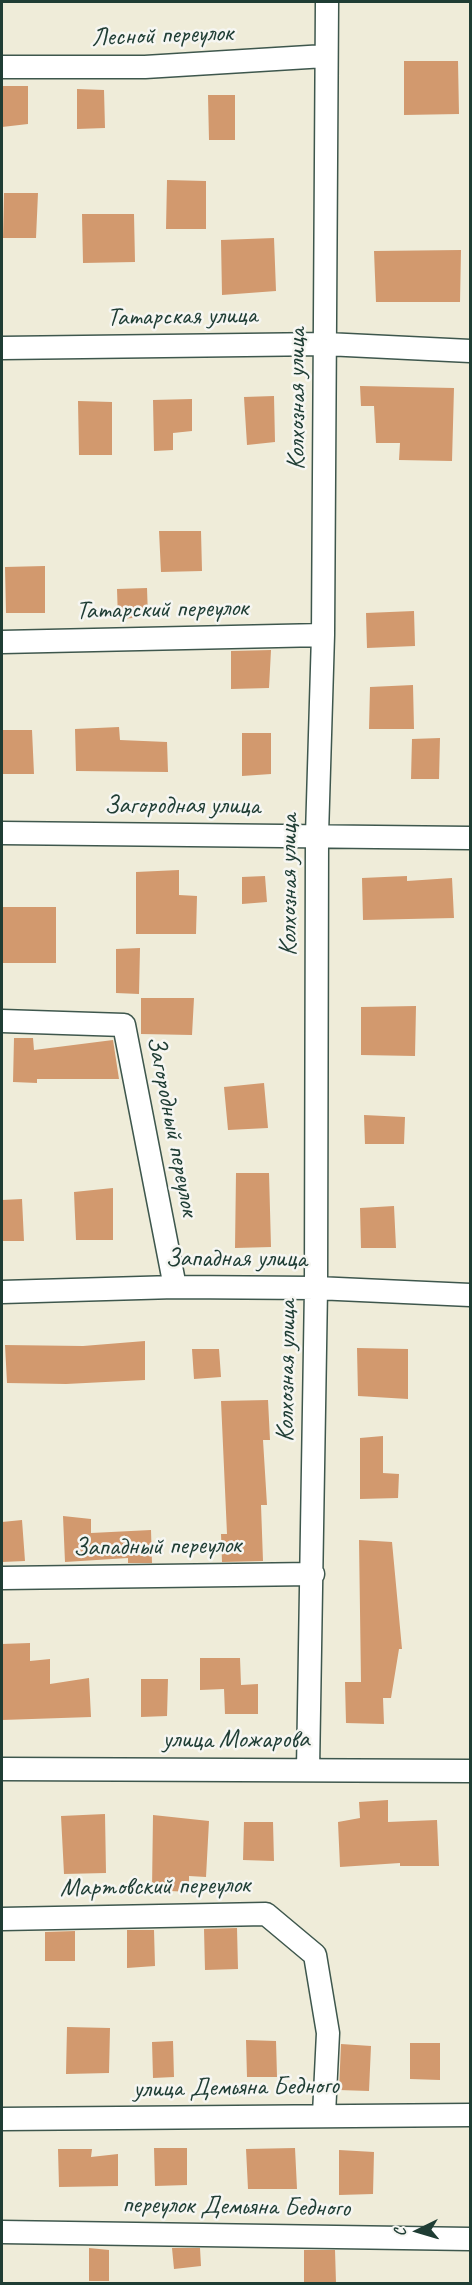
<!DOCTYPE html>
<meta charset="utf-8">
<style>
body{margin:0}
#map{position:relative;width:472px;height:2285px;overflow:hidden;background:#efecd9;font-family:Caveat,sans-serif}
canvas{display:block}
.frame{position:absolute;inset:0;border:3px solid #1f3d34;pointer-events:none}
.north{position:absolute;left:388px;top:2201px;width:60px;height:60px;-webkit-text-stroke:4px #f6f6f2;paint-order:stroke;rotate:265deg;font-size:16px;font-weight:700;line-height:24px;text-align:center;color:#1f3d34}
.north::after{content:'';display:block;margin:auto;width:21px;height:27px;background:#1f3d34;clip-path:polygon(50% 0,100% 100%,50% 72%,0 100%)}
</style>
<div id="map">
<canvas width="472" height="2285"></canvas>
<div class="frame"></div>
<div class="north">С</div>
</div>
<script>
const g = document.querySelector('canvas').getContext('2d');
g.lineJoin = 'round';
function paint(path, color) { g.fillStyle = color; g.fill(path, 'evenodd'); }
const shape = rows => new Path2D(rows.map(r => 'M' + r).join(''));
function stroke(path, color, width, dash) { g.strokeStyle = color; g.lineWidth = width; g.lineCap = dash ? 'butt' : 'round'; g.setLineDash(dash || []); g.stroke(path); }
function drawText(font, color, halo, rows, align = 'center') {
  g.font = font + ' Caveat,sans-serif'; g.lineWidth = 5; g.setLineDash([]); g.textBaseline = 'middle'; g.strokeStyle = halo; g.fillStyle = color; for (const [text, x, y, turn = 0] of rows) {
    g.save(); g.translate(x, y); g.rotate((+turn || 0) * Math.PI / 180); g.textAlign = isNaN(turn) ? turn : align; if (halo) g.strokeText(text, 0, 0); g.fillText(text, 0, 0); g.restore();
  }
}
const building = shape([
 [404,61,458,61,459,114,404,115],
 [2,86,28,86,28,124,2,127],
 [77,89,104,90,105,128,77,129],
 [208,95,235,95,235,140,209,140],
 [167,180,206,181,206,229,166,229],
 [4,193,38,193,36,238,3,238],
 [82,214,134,214,135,262,83,263],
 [274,238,276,291,222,295,221,240],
 [461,250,460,302,376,302,374,251],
 [360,386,454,388,452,461,399,460,400,443,376,443,374,406,361,406],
 [274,396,275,442,247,445,244,397],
 [192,399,192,431,173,433,173,450,154,451,153,400],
 [78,401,112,402,112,455,79,455],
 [159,531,201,531,202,571,161,572],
 [45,566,45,613,6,613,5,567],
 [147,588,148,617,118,619,117,589],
 [414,611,415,646,367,648,366,613],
 [271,650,269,688,231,689,231,651],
 [413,685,414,729,369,729,370,687],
 [119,727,120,740,167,742,168,772,76,771,75,729],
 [2,730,32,730,34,774,2,774],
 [242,733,271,733,271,774,242,776],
 [440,738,439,779,411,779,412,739],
 [179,870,179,895,197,896,196,934,136,934,136,872],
 [265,876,267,902,242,904,242,877],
 [407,876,407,881,452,878,454,918,363,920,362,878],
 [2,907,56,907,56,963,2,963],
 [140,948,139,994,116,993,116,949],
 [141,998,194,998,192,1035,141,1034],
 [416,1006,415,1056,361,1055,361,1007],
 [14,1038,33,1038,34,1050,113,1040,119,1079,37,1079,37,1083,13,1082],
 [264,1083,268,1128,228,1130,224,1087],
 [364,1115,405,1117,404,1144,365,1144],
 [236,1173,269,1173,271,1247,235,1248],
 [113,1188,113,1240,76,1240,74,1192],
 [22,1199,24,1241,2,1241,2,1200],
 [394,1206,396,1248,361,1248,360,1208],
 [145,1341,145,1380,66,1384,7,1383,5,1345,83,1346],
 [357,1348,408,1349,408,1399,358,1396],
 [192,1349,219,1349,221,1377,194,1379],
 [268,1400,270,1440,263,1440,267,1505,261,1505,263,1561,222,1562,221,1534,227,1534,221,1401],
 [383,1436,383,1473,399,1474,398,1498,360,1499,360,1438],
 [63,1516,91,1519,91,1533,151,1530,152,1563,128,1563,128,1558,65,1562],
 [22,1520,25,1561,2,1562,2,1522],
 [359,1540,392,1542,402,1649,399,1649,391,1698,383,1698,384,1724,346,1723,345,1682,361,1682],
 [30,1643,30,1661,50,1659,50,1684,89,1678,91,1717,2,1720,2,1644],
 [200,1658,240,1658,241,1685,258,1684,258,1714,225,1714,224,1689,200,1690],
 [141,1679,168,1679,167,1716,141,1717],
 [388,1800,388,1822,437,1820,439,1866,400,1866,400,1863,340,1867,338,1822,360,1818,359,1802],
 [105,1814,106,1873,64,1874,61,1816],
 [153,1815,209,1821,206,1877,189,1876,189,1892,152,1890],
 [244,1822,273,1822,274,1861,243,1860],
 [237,1928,238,1969,205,1970,204,1929],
 [127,1930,154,1930,155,1966,127,1968],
 [75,1931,75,1961,45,1961,45,1932],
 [67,2027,110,2028,109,2073,66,2074],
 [246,2040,276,2041,277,2077,247,2077],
 [173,2041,174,2077,153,2078,152,2042],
 [410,2043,440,2043,440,2080,410,2079],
 [341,2044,371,2046,369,2091,339,2090],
 [154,2148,187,2148,187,2185,155,2186],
 [295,2148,297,2189,248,2189,246,2149],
 [58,2149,92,2149,91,2157,118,2154,118,2186,59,2187],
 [339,2150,374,2152,373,2194,339,2195],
 [89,2248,109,2250,109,2281,89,2281],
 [172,2248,200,2248,201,2266,174,2269],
 [304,2250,335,2250,336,2283,304,2283]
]);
const street = shape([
 [2,67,145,67,325,56],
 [2,348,326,344,470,351],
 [2,642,323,635],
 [2,833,470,838],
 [2,1021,124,1025,175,1287],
 [2,1292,175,1287,316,1288,470,1295],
 [2,1578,313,1574],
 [2,1769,470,1771],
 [308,1769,316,1288,317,835,323,635,327,2],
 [2,1919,266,1914,315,1955,328,2033,324,2114],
 [2,2119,470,2115],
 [2,2232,470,2239]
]);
const streetNames = [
 ["Лесной переулок",162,36,-2],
 ["Татарская улица",182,317,-1],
 ["Колхозная улица",297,399,-90],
 ["Татарский переулок",162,610,-1],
 ["Загородная улица",182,806],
 ["Колхозная улица",289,885,-90],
 ["Загородный переулок",172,1126,79],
 ["Западная улица",236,1259],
 ["Колхозная улица",287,1371,-89],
 ["Западный переулок",157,1547,-1],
 ["улица Можарова",236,1740],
 ["Мартовский переулок",155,1887,-1],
 ["улица Демьяна Бедного",236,2088,-1],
 ["переулок Демьяна Бедного",236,2207,1]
];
paint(building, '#d2996e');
stroke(street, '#3e574d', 25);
stroke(street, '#fff', 22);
drawText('26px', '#1f3d34', '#f6f6f2', streetNames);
</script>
